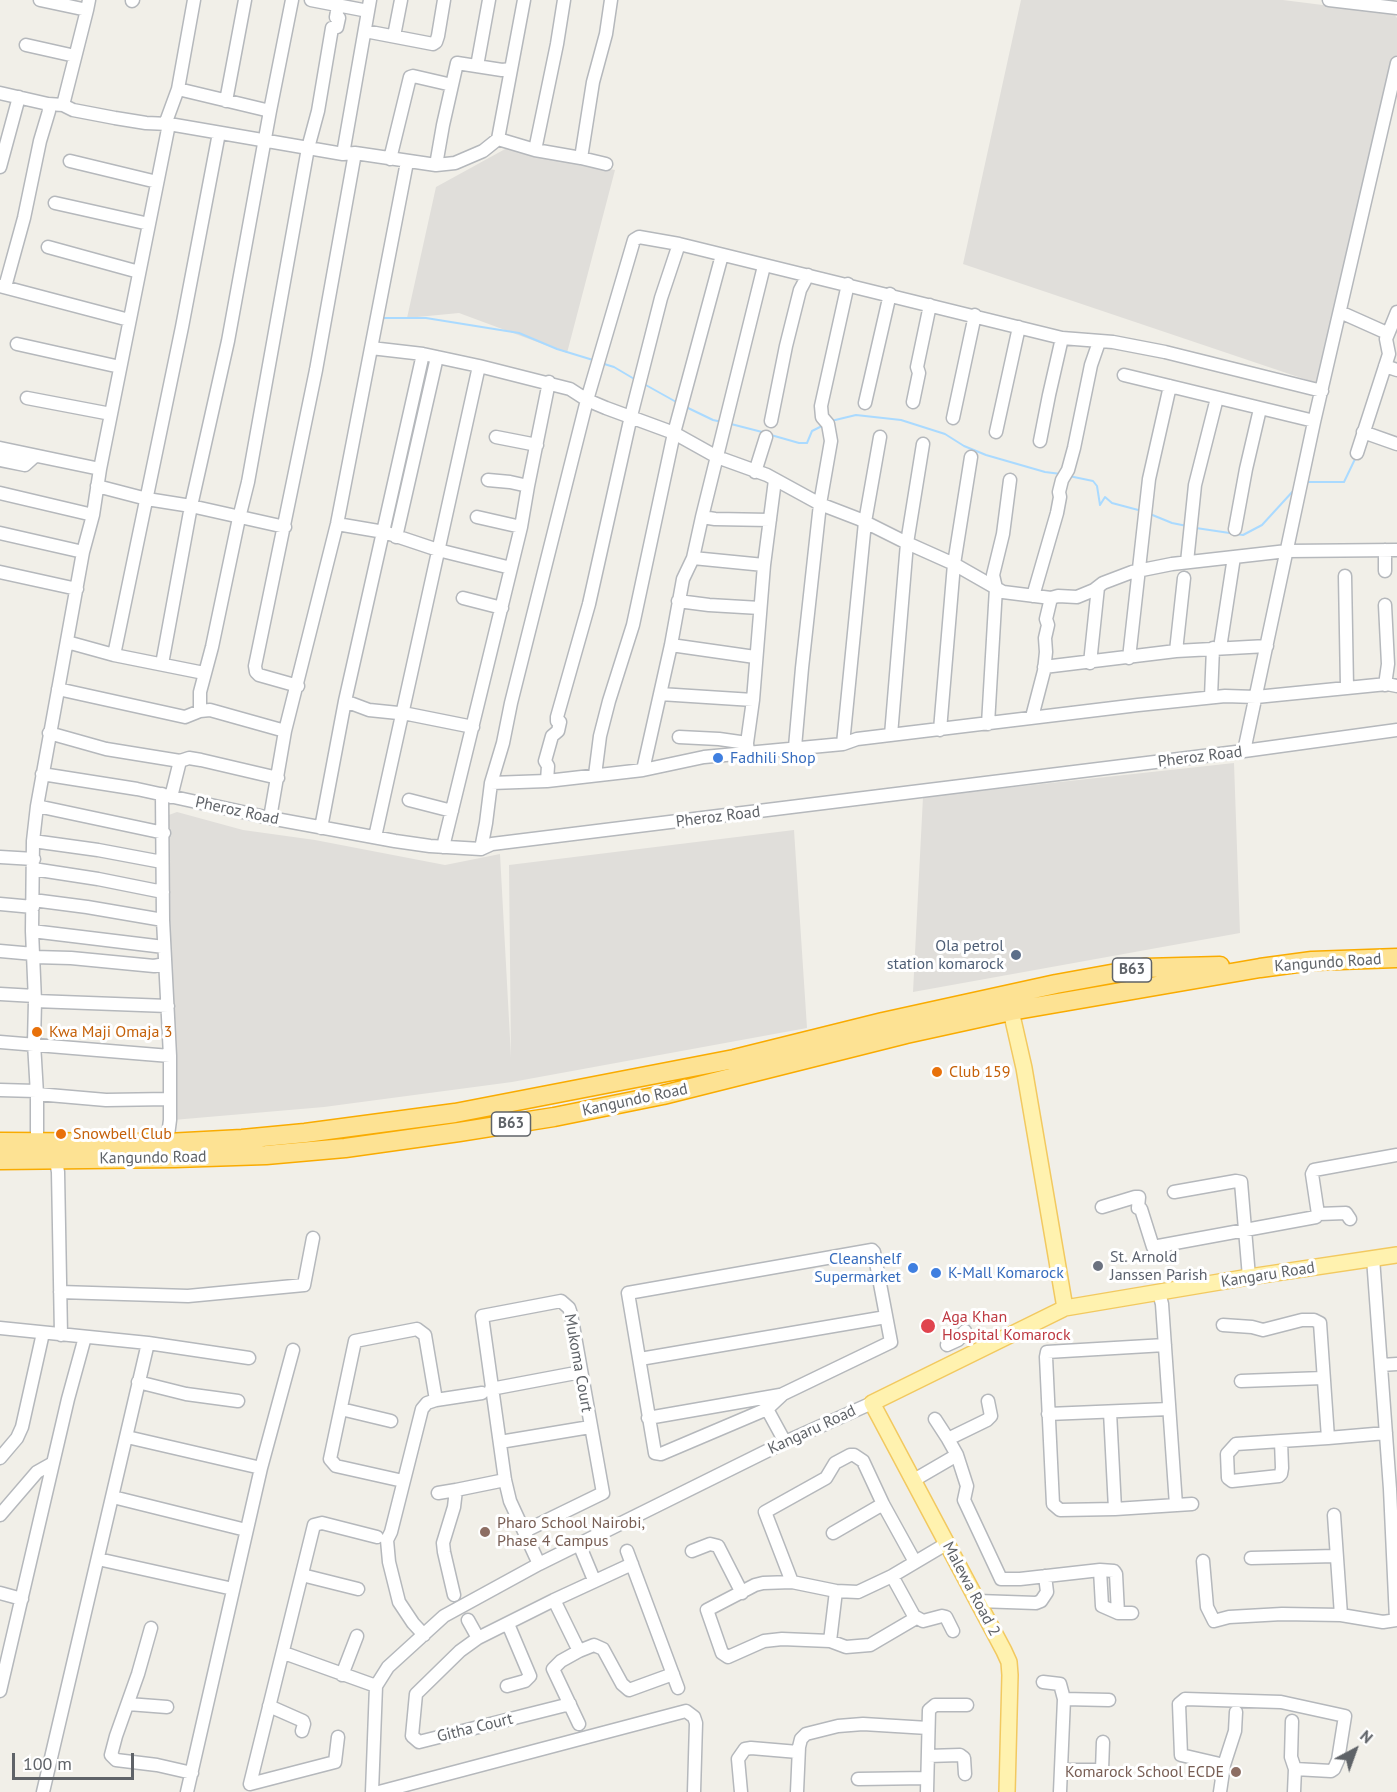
<!DOCTYPE html>
<style>
body{margin:0}
#map{position:relative;width:1397px;height:1792px;overflow:hidden;background:#f1efe8;font-family:"PT Sans",sans-serif}
canvas{display:block}
.north{position:absolute;left:1325px;top:1720px;width:60px;height:60px;-webkit-text-stroke:4px #fff;paint-order:stroke;rotate:41deg;font-size:16px;font-weight:700;line-height:24px;text-align:center;color:#5f6368}
.north::after{content:'';display:block;margin:auto;width:21px;height:27px;background:#5f6368;clip-path:polygon(50% 0,100% 100%,50% 72%,0 100%)}
.scale{position:absolute;left:12px;top:1753px;width:122px;height:27px;box-sizing:border-box;border:3px solid #5f6368;border-top:0;padding-left:8px;font-size:18px;line-height:21px;white-space:nowrap;color:#5f6368;-webkit-text-stroke:4px #fff;paint-order:stroke}
</style>
<div id="map">
<canvas width="1397" height="1792"></canvas>
<div class="north">N</div>
<div class="scale">100 m</div>
</div>
<script>
const g = document.querySelector('canvas').getContext('2d');
g.lineJoin = 'round';
function paint(path, color) { g.fillStyle = color; g.fill(path, 'evenodd'); }
const shape = rows => new Path2D(rows.map(r => 'M' + r).join(''));
function stroke(path, color, width, dash) { g.strokeStyle = color; g.lineWidth = width; g.lineCap = dash ? 'butt' : 'round'; g.setLineDash(dash || []); g.stroke(path); }
function drawText(font, color, halo, rows, align = 'center') {
  g.font = font + ' "PT Sans",sans-serif'; g.lineWidth = 6; g.setLineDash([]); g.textBaseline = 'middle'; g.strokeStyle = halo; g.fillStyle = color; for (const [text, x, y, turn = 0] of rows) {
    g.save(); g.translate(x, y); g.rotate((+turn || 0) * Math.PI / 180); g.textAlign = isNaN(turn) ? turn : align; if (halo) g.strokeText(text, 0, 0); g.fillText(text, 0, 0); g.restore();
  }
}
const industrial = shape([
 [1021,0,1283,0,1394,14,1397,18,1397,54,1319,384,963,264],
 [507,148,615,170,567,353,459,313,407,318,436,187],
 [1234,763,1240,933,913,992,923,797],
 [177,812,243,830,315,840,445,865,500,854,511,1057,509,865,794,830,807,1028,512,1082,324,1107,173,1120,166,816]
]);
const stream = shape([
 [380,318,426,318,519,333,557,349,593,360],
 [601,363,614,367,636,380],
 [644,384,678,403],
 [686,407,713,420,722,422],
 [831,421,856,415,901,420,945,434,964,446,986,455,1045,472,1061,474],
 [731,424,766,433],
 [771,435,799,443,807,443,812,431,824,425],
 [1069,476,1093,481,1097,486,1100,505,1105,497,1112,503,1142,511],
 [1306,482,1344,482,1356,457],
 [1150,514,1172,523,1187,526],
 [1196,528,1243,535,1262,525,1294,490]
]);
const minor = shape([
 [40,0,87,10,89,0],
 [311,0,368,11],
 [1329,0,1397,8],
 [132,1,133,0],
 [365,31,433,44,436,42,438,36,444,0],
 [394,36,401,0],
 [26,45,75,56],
 [477,66,489,0],
 [178,89,270,111],
 [0,93,48,104,63,105,73,110,115,118,146,123,169,124,343,154,355,153,436,165,455,163,483,151,498,139,524,0],
 [226,101,245,0],
 [63,105,87,10],
 [498,139,535,150,581,158,606,164],
 [535,150,557,44,564,0],
 [343,154,370,0],
 [581,158,593,82,606,34,611,0],
 [390,159,410,77,413,76,452,85],
 [70,161,157,182],
 [436,165,443,125,457,63,502,70,511,69],
 [0,167,19,97],
 [55,203,149,224],
 [48,247,139,272],
 [764,266,702,517,715,519,770,520],
 [0,286,129,320],
 [5,287,24,218,40,141,49,111,48,104],
 [1340,312,1387,333],
 [17,344,120,367],
 [371,348,423,354,479,366,570,389,587,400,606,408,674,433,717,457,767,475,820,504,859,519,907,543,954,564,971,457],
 [1385,366,1397,370],
 [1124,375,1314,421],
 [27,398,111,414],
 [913,402,919,373,917,367,930,305],
 [865,403,890,294],
 [953,418,975,315],
 [771,421,786,346,800,290,808,275],
 [996,432,1019,327],
 [1363,432,1397,444],
 [496,437,537,445],
 [1040,441,1049,395,1062,338],
 [0,448,100,469],
 [1357,453,1389,354,1386,339,1397,312],
 [0,460,25,465,35,456],
 [755,472,766,437],
 [488,480,510,482,528,486],
 [97,486,147,499,191,506,285,527],
 [0,493,93,515],
 [477,517,521,527],
 [337,524,384,532,438,550,511,568],
 [1235,529,1246,469,1260,409],
 [0,533,83,552],
 [396,537,437,357],
 [693,558,702,517],
 [1187,562,1195,485,1217,398],
 [1385,571,1385,550],
 [0,572,77,589],
 [1345,576,1347,687],
 [1033,596,1057,513,1060,497,1059,492,1062,480,1068,470,1074,448,1091,365,1099,342],
 [463,598,502,608],
 [678,601,709,605,760,608],
 [67,642,114,655,204,673],
 [671,645,755,657],
 [1220,648,1234,557],
 [1176,651,1184,578],
 [114,655,182,327,219,133],
 [1129,658,1149,479,1170,386],
 [1090,663,1098,587],
 [162,664,191,506,228,341,270,111,292,0],
 [1044,667,1176,651,1267,646],
 [1385,685,1388,664,1385,605],
 [298,686,259,675,256,672,255,666,316,370,355,153],
 [58,689,185,717,200,711,210,710,285,731],
 [660,694,753,700],
 [1211,697,1213,648],
 [345,701,369,710,408,714,473,727],
 [200,711,200,692,212,647,239,518,248,482,308,148,318,111,332,28,337,27,339,18,336,17,338,6],
 [1032,717,1044,671,1046,652,1045,638,1048,625,1046,619,1051,598,1058,596,1077,597,1094,590,1103,583,1132,572,1172,564,1287,551,1397,550],
 [988,724,996,588,993,575,1003,534,1010,480],
 [940,730,954,564,1003,592,1051,598],
 [49,733,106,749,180,761,189,758,201,760,278,778],
 [891,735,907,543,923,444],
 [679,737,719,739,747,743],
 [843,744,865,522,880,437],
 [795,747,802,668,820,504,831,441,828,424,822,417,821,406,848,284],
 [1244,751,1314,422,1397,63],
 [748,753,747,743,753,700,764,565,775,480],
 [643,770,671,645,683,579,693,558,764,565],
 [42,774,137,789,270,818,395,841,430,846,481,849,492,844,1244,751,1397,730],
 [595,775,600,736,609,701,633,625,674,433,722,255],
 [547,781,548,766,545,761,552,736,558,731,560,722,557,721,557,717,589,604,631,416,661,298,679,244],
 [491,783,547,781,643,770,704,757,843,744,857,739,1138,705,1225,696,1256,697,1387,684,1397,686],
 [162,794,163,920,170,1056,170,1120,167,1143],
 [171,797,180,761],
 [409,800,452,811],
 [37,806,164,833],
 [270,818,285,731,337,524,407,162],
 [321,828,345,701,423,354],
 [375,837,479,366],
 [33,841,98,850,162,862],
 [443,847,521,527,528,486,549,382],
 [481,849,486,823,491,783,503,743,511,703,587,400,634,240,639,237,679,244,1062,338,1113,342,1165,352,1322,391],
 [0,857,34,859],
 [33,869,98,879,163,892],
 [33,900,87,907,163,920],
 [0,904,33,907],
 [32,931,164,947],
 [0,951,34,954],
 [34,957,71,958,154,966,165,964],
 [0,994,35,996],
 [35,1001,168,1006],
 [0,1042,170,1056],
 [0,1090,36,1091],
 [37,1094,106,1100,169,1099],
 [37,1144,37,1094,34,1043,35,1001,32,931,33,841,37,806,83,552,93,515,100,469,169,124,167,119,178,89,194,0],
 [56,1161,58,1172,61,1335],
 [1174,1192,1236,1181,1241,1182,1249,1277],
 [1102,1207,1135,1197,1139,1197,1138,1208,1141,1209,1153,1247,1316,1217,1318,1214,1312,1174,1314,1170,1397,1155],
 [1318,1214,1346,1213,1350,1219],
 [872,1250,874,1252,891,1342,783,1394,767,1409,661,1454,655,1453,628,1293,872,1250],
 [1373,1258,1390,1489,1396,1620],
 [60,1292,188,1296,304,1285,313,1238],
 [1159,1293,1162,1304,1176,1505],
 [1223,1325,1252,1327,1263,1330,1302,1320,1314,1320,1320,1323,1328,1438],
 [0,1328,148,1343,249,1358],
 [947,1345,958,1340,965,1331],
 [1165,1345,1047,1352,1046,1357,1053,1504,1060,1510,1115,1509,1192,1504],
 [640,1359,886,1317],
 [1381,1365,1397,1364],
 [1241,1381,1323,1378],
 [138,1382,186,1394,238,1401],
 [491,1389,581,1372],
 [766,1403,767,1409,785,1442],
 [341,1409,391,1421],
 [1110,1412,1115,1509],
 [1048,1414,1169,1409],
 [648,1418,780,1395],
 [935,1419,948,1439],
 [127,1437,261,1468],
 [1281,1441,1282,1468,1281,1474,1279,1476,1232,1481,1228,1478,1227,1454,1236,1444,1281,1441,1328,1438,1386,1433],
 [500,1442,590,1427],
 [957,1455,967,1486,964,1500,1001,1579,1020,1579,1100,1570,1114,1571,1116,1574,1118,1613],
 [0,1458,17,1438,22,1427,43,1333],
 [914,1480,957,1455,948,1439,987,1420,991,1416,988,1401],
 [403,1481,336,1466,330,1459,355,1341,417,1329,425,1335,436,1400],
 [438,1493,456,1490],
 [113,1497,246,1530],
 [0,1515,37,1472,53,1463],
 [1334,1515,1341,1615],
 [525,1531,603,1493,571,1314,569,1308,561,1301,482,1316,505,1480,510,1501,539,1564],
 [833,1533,883,1504],
 [579,1544,594,1580],
 [627,1551,678,1688],
 [692,1551,710,1544,718,1546,742,1593],
 [1251,1558,1336,1556],
 [98,1559,233,1589],
 [1203,1561,1207,1607,1214,1621,1229,1617,1282,1614,1341,1615,1383,1622,1397,1620],
 [1100,1570,1102,1606,1118,1613,1132,1613],
 [302,1575,358,1589],
 [892,1576,914,1616,923,1621,942,1616,946,1617,953,1631],
 [792,1582,765,1512,826,1478,835,1463,850,1455,854,1455,863,1461,883,1504,915,1562],
 [0,1593,22,1599],
 [454,1595,444,1552,443,1543,454,1507,456,1490,505,1480],
 [554,1600,579,1651],
 [978,1601,1036,1603,1041,1601,1047,1592,1045,1576],
 [916,1618,870,1645,846,1647,830,1641,782,1639,764,1641,728,1657,722,1653,707,1610,755,1585,763,1583,792,1582,836,1591,858,1592,892,1576,946,1544],
 [468,1620,478,1638],
 [151,1628,138,1674,116,1736,111,1755,116,1760,157,1765,192,1773],
 [424,1635,413,1623,399,1602,389,1562,387,1540,391,1532,422,1409,427,1403,436,1400,482,1393],
 [830,1641,836,1591],
 [284,1653,376,1686],
 [342,1675,357,1636],
 [1043,1682,1060,1684,1064,1699,1060,1792],
 [507,1686,525,1681,530,1676,508,1624],
 [0,1691,68,1399,85,1337],
 [1064,1699,1109,1700],
 [128,1704,167,1707],
 [570,1704,419,1742,412,1736,416,1694,460,1651,478,1638,554,1600,632,1564],
 [269,1706,303,1721,304,1724,302,1731],
 [579,1724,553,1669,561,1661,579,1651,594,1645,603,1649,622,1684,629,1690,673,1674],
 [338,1737,335,1762,250,1784,314,1525,322,1523,377,1537],
 [928,1756,960,1755,964,1758,965,1774],
 [1224,1765,1181,1755,1179,1704,1185,1699,1281,1702,1345,1716,1338,1760,1334,1769,1331,1771,1295,1769,1291,1757,1292,1721],
 [1061,1770,1102,1770,1103,1742],
 [858,1779,927,1778],
 [43,1792,148,1343],
 [187,1792,261,1468,293,1350],
 [372,1792,376,1686,388,1667,444,1616,539,1564,785,1442,872,1403],
 [379,1792,686,1711,694,1717,696,1723,694,1792],
 [741,1792,738,1759,745,1749,751,1748,798,1752],
 [797,1792,799,1747,801,1739,806,1734,838,1726,863,1724,928,1728],
 [927,1792,929,1710,935,1705,967,1705],
 [1220,1792,1224,1765,1235,1731,1236,1712],
 [1294,1792,1295,1769]
]);
const major = shape([
 [1011,1011,1024,1068,1065,1308],
 [1007,1792,1010,1675,1009,1662,1004,1651,872,1403,1065,1308,1249,1277,1397,1255]
]);
const highway = shape([
 [0,1142,167,1143,242,1139,305,1133,455,1113,734,1059,883,1022,1056,984,1144,968,1220,966],
 [0,1160,175,1158,266,1155,345,1148,459,1132,554,1117,663,1095,906,1034,1011,1011,1260,968,1312,961,1397,958]
]);
const markers = [
 [718,758,6,"#3f7fe0"],
 [1016,955,6,"#5c6f8a"],
 [37,1032,6,"#e8710a"],
 [937,1072,6,"#e8710a"],
 [61,1134,6,"#e8710a"],
 [1098,1266,6,"#6b7280"],
 [913,1268,6,"#3f7fe0"],
 [936,1273,6,"#3f7fe0"],
 [928,1326,8,"#e0444e"],
 [485,1532,6,"#8d6e63"],
 [1236,1772,6,"#8d6e63"]
];
const shields = [
 [1132,970,39],
 [511,1124,39]
];
const shieldNames = [
 ["B63",1132,970],
 ["B63",511,1124]
];
const streetNames = [
 ["Pheroz Road",1200,757,-7],
 ["Pheroz Road",237,811,12],
 ["Pheroz Road",718,817,-7],
 ["Kangundo Road",1328,963,-4],
 ["Kangundo Road",635,1100,-12],
 ["Kangundo Road",153,1158,-1],
 ["Kangaru Road",1268,1275,-9],
 ["Mukoma Court",578,1363,80],
 ["Kangaru Road",812,1430,-25],
 ["Malewa Road 2",971,1589,62],
 ["Githa Court",475,1728,-14]
];
const shopNames = [
 ["Fadhili Shop",730,758],
 ["Cleanshelf",901,1259,"right"],
 ["Supermarket",901,1277,"right"],
 ["K-Mall Komarock",948,1273]
];
const serviceNames = [
 ["Ola petrol",1004,946],
 ["station komarock",1004,964]
];
const foodNames = [
 ["Kwa Maji Omaja 3",49,1032],
 ["Club 159",949,1072],
 ["Snowbell Club",73,1134]
];
const worshipNames = [
 ["St. Arnold",1110,1257],
 ["Janssen Parish",1110,1275]
];
const healthNames = [
 ["Aga Khan",942,1317],
 ["Hospital Komarock",942,1335]
];
const educationNames = [
 ["Pharo School Nairobi,",497,1523],
 ["Phase 4 Campus",497,1541],
 ["Komarock School ECDE",1224,1772,"right"]
];
paint(industrial, '#e0deda');
stroke(stream, '#aadaff', 2);
stroke(minor, '#b5b8bc', 15);
stroke(major, '#f2c960', 18);
stroke(highway, '#f9ab00', 21);
stroke(minor, '#fff', 12);
stroke(major, '#fff2af', 15);
stroke(highway, '#fde293', 18);
for (const [x, y, r, color] of markers) { const dot = new Path2D(); dot.arc(x, y, r, 0, 2 * Math.PI); g.fillStyle = color; g.fill(dot); stroke(dot, '#fff', 2); }
for (const [x, y, w] of shields) { const box = new Path2D(); box.roundRect(x - w / 2, y - 12, w, 24, 4.5); g.fillStyle = '#fff'; g.fill(box); stroke(box, '#5f6368', 1.5); }
drawText('bold 15px', '#5f6368', null, shieldNames);
drawText('16px', '#5f6368', '#fff', streetNames);
drawText('16px', '#366cbe', '#fff', shopNames, 'left');
drawText('16px', '#4e5e75', '#fff', serviceNames, 'right');
drawText('16px', '#c56008', '#fff', foodNames, 'left');
drawText('16px', '#5b616d', '#fff', worshipNames, 'left');
drawText('16px', '#be3a42', '#fff', healthNames, 'left');
drawText('16px', '#785e54', '#fff', educationNames, 'left');
</script>
